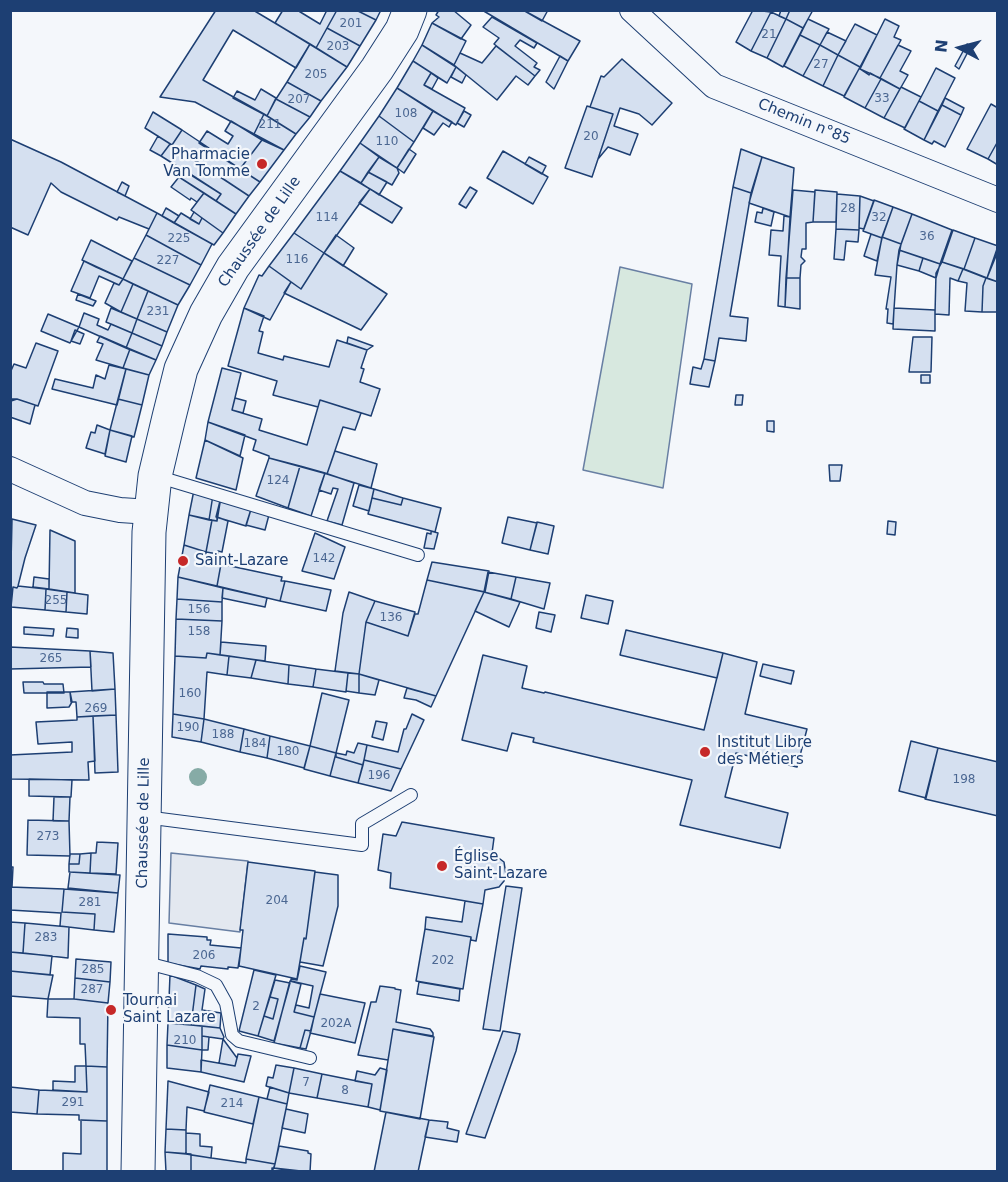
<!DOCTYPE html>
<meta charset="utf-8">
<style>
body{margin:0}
#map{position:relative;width:1008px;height:1182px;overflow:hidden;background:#f4f7fb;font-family:"DejaVu Sans",sans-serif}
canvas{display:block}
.frame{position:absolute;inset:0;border:12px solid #1d3f73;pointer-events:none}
.north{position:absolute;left:930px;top:18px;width:60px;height:60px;-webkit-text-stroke:4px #f4f7fb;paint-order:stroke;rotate:276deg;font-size:16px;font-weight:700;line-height:24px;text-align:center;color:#1d3f73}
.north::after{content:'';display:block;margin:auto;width:21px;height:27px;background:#1d3f73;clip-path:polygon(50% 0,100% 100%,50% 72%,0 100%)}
</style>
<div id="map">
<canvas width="1008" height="1182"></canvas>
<div class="frame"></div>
<div class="north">N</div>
</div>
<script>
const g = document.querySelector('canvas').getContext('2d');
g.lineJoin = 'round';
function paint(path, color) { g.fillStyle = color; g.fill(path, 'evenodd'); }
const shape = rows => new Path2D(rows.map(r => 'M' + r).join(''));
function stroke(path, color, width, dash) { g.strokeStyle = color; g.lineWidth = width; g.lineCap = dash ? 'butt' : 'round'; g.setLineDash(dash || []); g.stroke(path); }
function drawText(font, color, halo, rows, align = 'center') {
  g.font = font + ' "DejaVu Sans",sans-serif'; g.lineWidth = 4.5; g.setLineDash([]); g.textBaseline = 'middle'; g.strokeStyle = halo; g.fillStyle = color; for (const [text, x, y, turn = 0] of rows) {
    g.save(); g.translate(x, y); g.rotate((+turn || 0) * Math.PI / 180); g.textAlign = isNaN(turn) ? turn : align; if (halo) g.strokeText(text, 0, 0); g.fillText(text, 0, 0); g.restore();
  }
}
const green = shape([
 [620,267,692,284,663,488,583,470,620,267]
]);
const parking = shape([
 [171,853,248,861,240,932,169,923,171,853]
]);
const building = shape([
 [216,10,253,10,310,44,296,68,233,30,203,80,264,114,254,134,195,102,160,97,216,10],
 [283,10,297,10,320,24,327,10,337,10,316,48,275,23,283,10],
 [337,10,356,10,376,20,360,46,327,28,337,10],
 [356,10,381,10,376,20,356,10],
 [439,10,453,10,471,25,461,39,432,23,439,17,436,15,439,10],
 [482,10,523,10,580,41,568,61,482,10],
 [523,10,548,10,542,21,523,10],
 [753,10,771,12,751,51,736,42,753,10],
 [781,10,790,10,786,19,779,16,781,10],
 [790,10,813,10,803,28,786,19,790,10],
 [771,12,786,19,767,58,751,51,771,12],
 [492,17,537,43,534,48,520,40,515,46,537,63,534,67,540,70,535,76,494,44,499,38,483,27,492,17],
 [786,19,803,28,783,67,767,58,786,19],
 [808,19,829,29,820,45,800,35,808,19],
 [885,19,899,26,894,37,901,40,880,78,860,69,885,19],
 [432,23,466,41,454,65,422,45,432,23],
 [855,24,877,35,860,67,838,55,855,24],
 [327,28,360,46,347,67,316,48,327,28],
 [827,32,846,41,838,55,820,45,827,32],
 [800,35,820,45,803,76,784,66,800,35],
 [310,44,347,67,321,101,287,82,310,44],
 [967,44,971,46,959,69,955,66,967,44],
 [422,45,456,67,447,83,413,61,422,45],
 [820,45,838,55,823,86,803,76,820,45],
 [898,45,911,51,900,71,908,75,900,89,880,78,898,45],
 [496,46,535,76,528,85,516,76,497,100,454,65,460,53,482,63,496,46],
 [838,55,860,67,844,96,823,86,838,55],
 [560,56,568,61,554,89,546,82,560,56],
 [622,59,672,103,652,125,639,114,620,108,614,126,638,134,630,155,608,147,598,159,613,114,590,107,601,76,604,77,622,59],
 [413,61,447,83,431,73,424,85,465,108,456,125,397,88,413,61],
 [456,67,466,75,462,83,451,77,456,67],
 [860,67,860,69,869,75,870,73,881,79,865,108,844,97,860,67],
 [936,68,955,78,938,111,919,101,936,68],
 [431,73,438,78,432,89,424,85,431,73],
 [881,79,900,89,884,118,865,108,881,79],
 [287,82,321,101,310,117,276,99,287,82],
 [901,87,921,97,905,128,884,118,901,87],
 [397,88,433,111,414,142,379,116,397,88],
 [261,89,276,98,267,116,233,98,237,91,255,100,261,89],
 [945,98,964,108,961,115,942,105,945,98],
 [276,99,310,117,296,134,267,116,276,99],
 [919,101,938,111,924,140,904,129,919,101],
 [991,104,998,108,998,141,988,159,967,149,991,104],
 [942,105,961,115,945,147,934,141,932,144,924,140,942,105],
 [587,106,613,114,592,177,565,168,587,106],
 [433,111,452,122,449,127,443,123,434,135,423,128,433,111],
 [464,111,471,115,464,127,457,123,464,111],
 [153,112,182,130,172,145,145,128,153,112],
 [264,114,296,134,284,150,254,134,264,114],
 [379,116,414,142,397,168,360,143,379,116],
 [231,121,262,140,240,169,199,143,207,131,228,144,233,136,225,131,231,121],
 [182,130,260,182,249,196,172,145,182,130],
 [158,136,170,144,161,156,150,150,158,136],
 [10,139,61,162,157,213,149,229,119,217,117,220,61,192,51,183,28,235,10,227,10,139],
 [262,140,284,150,260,182,240,169,262,140],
 [998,141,998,165,988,159,998,141],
 [360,143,379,157,361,183,340,171,360,143],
 [170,144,249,196,236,214,216,201,221,194,161,156,170,144],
 [409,149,416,154,404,173,397,168,409,149],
 [741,149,762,157,751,193,733,187,741,149],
 [503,151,548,177,533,204,487,178,503,151],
 [379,157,397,168,399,173,392,185,368,172,379,157],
 [529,157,546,166,542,174,525,164,529,157],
 [762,157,794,168,790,217,749,203,762,157],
 [184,170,221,194,216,201,179,177,184,170],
 [340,171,370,189,324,253,294,233,340,171],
 [368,172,387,182,379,195,361,183,368,172],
 [179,177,204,193,197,202,191,198,190,200,171,187,179,177],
 [122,182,129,186,125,196,117,192,122,182],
 [470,187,477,191,466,208,459,204,470,187],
 [733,187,751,193,730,316,748,318,746,341,719,338,715,361,704,359,733,187],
 [370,189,402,208,392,223,359,203,370,189],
 [793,190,815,192,813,222,806,223,806,249,802,249,801,257,805,261,801,265,800,278,786,278,793,190],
 [815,190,837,192,836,222,813,222,815,190],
 [204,193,236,214,223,233,191,210,204,193],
 [837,194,860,196,859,230,836,229,837,194],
 [860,196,874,201,864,229,859,228,860,196],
 [874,200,893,207,882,238,863,231,874,200],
 [893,207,912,214,901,244,882,237,893,207],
 [166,208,179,216,174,223,162,216,166,208],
 [763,208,774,212,771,226,755,222,757,212,762,213,763,208],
 [194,212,202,218,199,224,190,219,194,212],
 [157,213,212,244,201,265,146,235,157,213],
 [181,213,199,224,202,218,223,233,214,245,174,223,181,213],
 [912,214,952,230,940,264,899,250,912,214],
 [784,216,790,217,785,307,778,306,781,256,769,255,771,230,783,231,784,216],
 [836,229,859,230,858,242,846,241,844,260,834,259,836,229],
 [953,230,975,238,964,269,942,262,953,230],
 [294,233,324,253,301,289,269,266,294,233],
 [871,234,882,238,877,261,864,256,871,234],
 [146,235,201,265,190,285,134,258,146,235],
 [336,235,354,248,343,266,324,253,336,235],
 [882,237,901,244,897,265,893,324,887,323,888,309,886,309,891,277,875,275,882,237],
 [975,238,998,246,987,278,964,269,975,238],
 [91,240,132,261,123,279,82,260,91,240],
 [899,250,923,258,919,271,897,265,899,250],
 [998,251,998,282,987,278,998,251],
 [324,253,387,294,361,330,284,293,291,282,301,289,324,253],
 [134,258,190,285,178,305,123,279,134,258],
 [923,258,940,264,936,278,919,271,923,258],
 [84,261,96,267,123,279,119,285,99,276,90,298,71,291,84,261],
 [942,262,963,269,958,281,950,278,949,315,935,314,936,273,942,262],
 [269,266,291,282,270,320,244,308,259,275,262,276,269,266],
 [963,269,986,278,983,286,982,312,965,311,967,283,958,281,963,269],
 [786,278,800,278,800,309,785,307,786,278],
 [986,278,998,282,998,312,982,312,983,286,986,278],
 [123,279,133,284,121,312,105,303,114,283,119,285,123,279],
 [133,284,148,291,137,319,121,312,133,284],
 [148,291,178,305,167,332,137,319,148,291],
 [78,294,96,301,93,306,76,300,78,294],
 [111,308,137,319,132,333,106,322,111,308],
 [244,308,264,316,259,331,263,332,258,353,283,360,284,356,329,367,337,340,367,350,361,368,364,369,360,382,380,389,371,416,320,400,318,407,273,395,277,381,228,366,244,308],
 [894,308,935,310,935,331,893,329,894,308],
 [84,313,99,319,97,325,108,330,111,324,132,333,126,348,79,327,84,313],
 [48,314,79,327,70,343,41,331,48,314],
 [137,319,167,332,162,346,132,333,137,319],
 [75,330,84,334,80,344,71,341,75,330],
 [132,333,162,346,156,360,126,348,132,333],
 [100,336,130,349,123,368,96,360,103,344,97,342,100,336],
 [348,337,373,346,367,350,347,343,348,337],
 [913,337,932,337,931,372,909,372,913,337],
 [36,343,58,351,38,406,17,399,10,399,10,373,14,364,26,368,36,343],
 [130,349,156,360,149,375,123,368,130,349],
 [704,359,715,361,709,387,690,384,693,367,701,369,704,359],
 [109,365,126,369,117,405,52,389,55,379,93,388,96,375,105,379,109,365],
 [222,368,241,373,232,410,262,419,259,430,307,445,320,400,361,413,355,430,343,427,327,474,269,458,269,456,253,450,256,440,208,422,222,368],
 [126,369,149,375,142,405,118,399,126,369],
 [921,375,930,375,930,383,921,383,921,375],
 [736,395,743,395,742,405,735,405,736,395],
 [235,398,246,401,243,413,232,410,235,398],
 [17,399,35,405,30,424,10,417,11,401,17,399],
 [118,399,142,405,134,437,110,430,118,399],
 [767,421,774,421,774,432,767,431,767,421],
 [208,422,245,435,240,456,205,440,208,422],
 [97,425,110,430,105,454,86,448,91,432,95,433,97,425],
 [110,430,132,436,126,462,105,456,110,430],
 [205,440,243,458,236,490,196,478,205,440],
 [335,451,377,464,371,488,327,474,335,451],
 [269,458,300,466,288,508,256,496,269,458],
 [829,465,842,465,840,481,830,481,829,465],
 [300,466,325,473,311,516,288,508,300,466],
 [325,473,354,483,342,525,327,521,338,489,333,488,331,494,319,490,325,473],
 [359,485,374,489,369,511,353,506,359,485],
 [374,489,403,498,401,505,372,498,374,489],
 [194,490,213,495,209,520,189,515,194,490],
 [213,495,221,497,217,521,209,520,213,495],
 [221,497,252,506,246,526,216,517,221,497],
 [372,498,401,505,403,498,441,508,435,532,368,514,372,498],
 [252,506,270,511,265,530,246,525,252,506],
 [189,515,212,520,206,552,184,545,189,515],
 [217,517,228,521,222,552,218,551,218,554,206,552,212,520,217,521,217,517],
 [508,517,537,523,530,550,502,543,508,517],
 [12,519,36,525,25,558,18,586,17,588,13,587,10,608,12,519],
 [888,521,896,522,895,535,887,534,888,521],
 [537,522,554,526,548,554,530,550,537,522],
 [50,530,75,541,75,593,49,589,50,530],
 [431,531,438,533,434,549,424,548,427,533,431,534,431,531],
 [315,533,345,547,334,579,302,571,315,533],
 [184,545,206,552,205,560,221,564,217,586,178,577,184,545],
 [432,562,489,571,485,592,427,580,432,562],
 [221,564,282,577,281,581,285,581,280,601,217,586,221,564],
 [488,572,516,577,511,599,484,592,488,572],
 [34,577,49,579,49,589,33,587,34,577],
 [178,577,223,588,222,602,177,599,178,577],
 [516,577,550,583,544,609,511,599,516,577],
 [427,580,484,592,436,696,359,674,366,622,408,636,415,614,418,614,427,580],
 [285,581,331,590,326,611,280,601,285,581],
 [18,586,46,589,45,610,11,607,13,587,17,588,18,586],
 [223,588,267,598,265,607,222,598,223,588],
 [46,589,67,592,66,612,45,610,46,589],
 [67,592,88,595,87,614,66,612,67,592],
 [349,592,375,601,366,622,359,674,335,671,343,613,349,592],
 [484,592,520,602,509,627,475,611,484,592],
 [586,595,613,601,608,624,581,618,586,595],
 [177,599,222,602,222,621,176,619,177,599],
 [375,601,415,612,408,636,366,622,375,601],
 [539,612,555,615,551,632,536,628,539,612],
 [176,619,222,621,220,655,207,653,206,658,175,656,176,619],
 [24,627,54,629,53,636,24,634,24,627],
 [67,628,78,629,78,638,66,637,67,628],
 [626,630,723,653,717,678,620,655,626,630],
 [221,642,266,646,265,661,220,655,221,642],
 [10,647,90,651,91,667,10,669,10,647],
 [90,651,113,653,115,689,92,691,90,651],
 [207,653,229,656,227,675,207,672,204,719,173,714,175,656,206,658,207,653],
 [723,653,757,662,745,714,807,729,797,767,736,753,725,797,788,813,780,848,680,825,692,780,533,742,534,738,512,733,507,751,462,740,483,655,527,666,522,688,544,693,545,692,704,730,723,653],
 [229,656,256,660,251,678,227,675,229,656],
 [256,660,289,665,288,684,251,678,256,660],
 [763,664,794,671,791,684,760,676,763,664],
 [289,665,316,669,313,687,288,684,289,665],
 [316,669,348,673,346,692,313,687,316,669],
 [348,673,359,674,359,693,346,691,348,673],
 [359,674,379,680,375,695,359,693,359,674],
 [23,682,43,682,44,684,63,684,64,693,24,693,23,682],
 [407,688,436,696,431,707,416,700,404,698,407,688],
 [115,689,116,715,77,717,76,702,71,702,70,692,115,689],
 [47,692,70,692,72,702,69,707,47,708,47,692],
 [322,693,349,700,336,753,310,746,322,693],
 [173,714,204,719,201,742,172,737,173,714],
 [412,714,424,720,401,769,364,760,367,745,398,752,404,729,406,729,412,714],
 [116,715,118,772,95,773,93,716,116,715],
 [93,716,95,761,88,762,89,780,10,779,10,755,72,752,72,742,38,744,36,722,77,720,77,717,93,716],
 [204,719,244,729,240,752,201,742,204,719],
 [376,721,387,723,383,740,372,737,376,721],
 [244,729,270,736,267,758,240,752,244,729],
 [270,736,310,746,304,768,267,758,270,736],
 [911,741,938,748,926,798,899,791,911,741],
 [358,743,367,745,363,765,336,757,336,753,346,755,347,751,354,753,358,743],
 [310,746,336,753,330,776,304,769,310,746],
 [938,748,998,762,998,816,925,799,938,748],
 [336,753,336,757,363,765,358,783,330,776,336,753],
 [364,760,401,769,391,791,358,783,364,760],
 [29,779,72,780,71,797,29,796,29,779],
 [54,797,70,797,69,821,53,821,54,797],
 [28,820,69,821,70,856,27,855,28,820],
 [402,822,494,838,492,853,504,862,506,875,504,881,499,887,485,890,483,904,390,888,391,873,378,870,383,834,396,836,402,822],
 [97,842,118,843,116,874,90,873,91,853,96,853,97,842],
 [91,853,90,873,69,872,69,864,79,864,80,854,91,853],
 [70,854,80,854,79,864,69,864,70,854],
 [248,862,315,871,306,939,304,938,297,979,239,966,243,930,240,930,248,862],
 [10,867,13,867,12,887,10,887,10,867],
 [70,872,120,875,118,893,68,888,70,872],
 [315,872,338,875,338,906,323,966,300,962,304,938,306,939,315,872],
 [506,886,522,888,500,1031,483,1029,506,886],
 [10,887,64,889,62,912,95,914,94,930,60,926,61,913,10,910,10,887],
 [64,889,118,893,114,932,94,930,95,914,62,912,64,889],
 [465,901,483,904,476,941,471,940,471,937,425,929,426,917,462,922,465,901],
 [10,922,25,923,23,953,10,952,10,922],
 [25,923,69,927,68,958,23,953,25,923],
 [425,929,471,937,463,989,416,981,425,929],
 [168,934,207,937,207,940,211,940,210,945,241,948,238,968,228,967,228,969,201,966,200,969,168,963,168,934],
 [10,952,52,956,50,975,10,971,10,952],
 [76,959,111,962,110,982,75,978,76,959],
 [300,966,326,972,314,1017,294,1012,296,1005,309,1008,313,986,291,981,291,979,297,980,300,966],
 [254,970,276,975,258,1036,239,1031,254,970],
 [10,971,53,975,48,999,10,996,10,971],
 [170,975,196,985,191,1025,168,1023,170,975],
 [75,978,110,982,108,1003,74,999,75,978],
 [275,980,290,983,274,1041,258,1036,264,1016,273,1019,278,999,270,997,275,980],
 [290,981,301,984,294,1012,314,1017,311,1031,305,1030,300,1048,274,1043,290,981],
 [419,982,460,989,459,1001,417,994,419,982],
 [196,985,205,989,202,1010,221,1013,220,1028,191,1025,196,985],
 [380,986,395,988,395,989,401,990,396,1022,430,1029,433,1033,433,1036,393,1029,388,1060,358,1055,371,1002,376,1002,380,986],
 [320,994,365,1003,355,1043,310,1033,320,994],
 [270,997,278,999,273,1019,264,1016,270,997],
 [48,999,74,999,108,1003,107,1067,86,1066,85,1044,80,1044,80,1018,47,1017,48,999],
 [168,1023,202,1026,202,1050,167,1045,168,1023],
 [202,1026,220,1028,224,1037,223,1039,202,1036,202,1026],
 [393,1029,434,1037,420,1119,380,1111,393,1029],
 [305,1030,311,1031,306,1049,300,1048,305,1030],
 [503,1031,520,1034,516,1051,485,1138,466,1134,503,1031],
 [202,1036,209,1037,208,1050,202,1050,202,1036],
 [223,1039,237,1058,235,1066,219,1063,223,1039],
 [167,1045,202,1050,201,1072,167,1068,167,1045],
 [238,1054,251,1056,244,1082,201,1072,201,1060,235,1066,238,1054],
 [276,1065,294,1068,289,1093,266,1086,268,1077,273,1078,276,1065],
 [75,1066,86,1066,87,1092,53,1090,53,1081,75,1082,75,1066],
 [86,1066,107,1067,107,1121,79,1120,79,1115,37,1114,39,1090,87,1092,86,1066],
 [294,1068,322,1074,317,1098,289,1093,294,1068],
 [380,1068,387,1070,380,1110,368,1107,372,1084,355,1081,357,1071,375,1075,380,1068],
 [322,1074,372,1084,368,1107,317,1098,322,1074],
 [168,1081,209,1092,204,1111,187,1107,186,1130,166,1129,168,1081],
 [210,1085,259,1097,253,1124,204,1112,210,1085],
 [10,1087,39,1090,37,1114,10,1112,10,1087],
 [270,1087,289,1093,287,1104,267,1099,270,1087],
 [259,1097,287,1104,275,1164,246,1159,259,1097],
 [286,1109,308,1114,305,1133,282,1128,286,1109],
 [386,1112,429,1120,418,1172,374,1172,386,1112],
 [81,1120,107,1121,107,1172,63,1172,63,1153,81,1154,81,1120],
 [429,1120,448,1122,447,1128,459,1131,457,1142,425,1137,429,1120],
 [166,1129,186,1130,186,1154,165,1152,166,1129],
 [186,1133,200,1134,200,1146,212,1147,211,1158,186,1154,186,1133],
 [279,1146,308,1151,308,1153,311,1154,310,1172,274,1168,279,1146],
 [165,1152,191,1154,191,1172,166,1172,165,1152],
 [191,1155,246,1163,246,1159,275,1164,272,1172,191,1172,191,1155],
 [272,1168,274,1168,297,1172,272,1172,272,1168]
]);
const lane = shape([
 [156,476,418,555],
 [145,817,362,845,362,824,411,795],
 [143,962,197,976,216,985,226,1003,232,1035,239,1041,310,1058]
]);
const street = shape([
 [632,10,714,86,998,200],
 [10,469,85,503,120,510,150,512]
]);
const primary = shape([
 [138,1172,149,532,155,476,169,417,181,369,206,314,233,267,377,69,402,30,410,10]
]);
const trees = [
 [198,777]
];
const markers = [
 [262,164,6,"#c62828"],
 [183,561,6,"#c62828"],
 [705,752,6,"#c62828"],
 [442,866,6,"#c62828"],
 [111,1010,6,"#c62828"]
];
const numberNames = [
 ["201",351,24],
 ["21",769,35],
 ["203",338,47],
 ["27",821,65],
 ["205",316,75],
 ["33",882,99],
 ["207",299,100],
 ["108",406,114],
 ["211",270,125],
 ["20",591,137],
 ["110",387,142],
 ["28",848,209],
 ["114",327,218],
 ["32",879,218],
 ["36",927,237],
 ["225",179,239],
 ["116",297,260],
 ["227",168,261],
 ["231",158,312],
 ["124",278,481],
 ["142",324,559],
 ["255",56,601],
 ["156",199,610],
 ["136",391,618],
 ["158",199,632],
 ["265",51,659],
 ["160",190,694],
 ["269",96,709],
 ["190",188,728],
 ["188",223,735],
 ["184",255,744],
 ["180",288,752],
 ["196",379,776],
 ["198",964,780],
 ["273",48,837],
 ["204",277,901],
 ["281",90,903],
 ["283",46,938],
 ["206",204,956],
 ["202",443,961],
 ["285",93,970],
 ["287",92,990],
 ["2",256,1007],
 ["202A",336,1024],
 ["210",185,1041],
 ["7",306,1083],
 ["8",345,1091],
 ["291",73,1103],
 ["214",232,1104]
];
const streetNames = [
 ["Chemin n°85",804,122,22],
 ["Chaussée de Lille",260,232,-55],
 ["Chaussée de Lille",144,823,-89]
];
const poiNames = [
 ["Pharmacie",250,155,"right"],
 ["Van Tomme",250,172,"right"],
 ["Saint-Lazare",195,561],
 ["Institut Libre",717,743],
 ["des Métiers",717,760],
 ["Église",454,857],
 ["Saint-Lazare",454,874],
 ["Tournai",123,1001],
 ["Saint Lazare",123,1018]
];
paint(green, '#d7e8df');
stroke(green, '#687fa3', 1.5);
paint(parking, '#e3e8f0');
stroke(parking, '#687fa3', 1.5);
paint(building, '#d5e0f0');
stroke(building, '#1d3f73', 1.5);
stroke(lane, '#1d3f73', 14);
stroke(street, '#1d3f73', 26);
stroke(primary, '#1d3f73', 35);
stroke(lane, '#f4f7fb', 12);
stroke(street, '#f4f7fb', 24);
stroke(primary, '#f4f7fb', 33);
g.fillStyle = '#86aba6';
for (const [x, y] of trees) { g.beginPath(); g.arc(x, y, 9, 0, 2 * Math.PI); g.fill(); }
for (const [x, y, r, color] of markers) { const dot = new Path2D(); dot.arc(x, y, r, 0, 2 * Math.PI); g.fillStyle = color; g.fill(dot); stroke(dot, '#f4f7fb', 2); }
drawText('12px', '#4b6792', null, numberNames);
drawText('15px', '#1d3f73', '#f4f7fb', streetNames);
drawText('15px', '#1d3f73', '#f4f7fb', poiNames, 'left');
</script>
